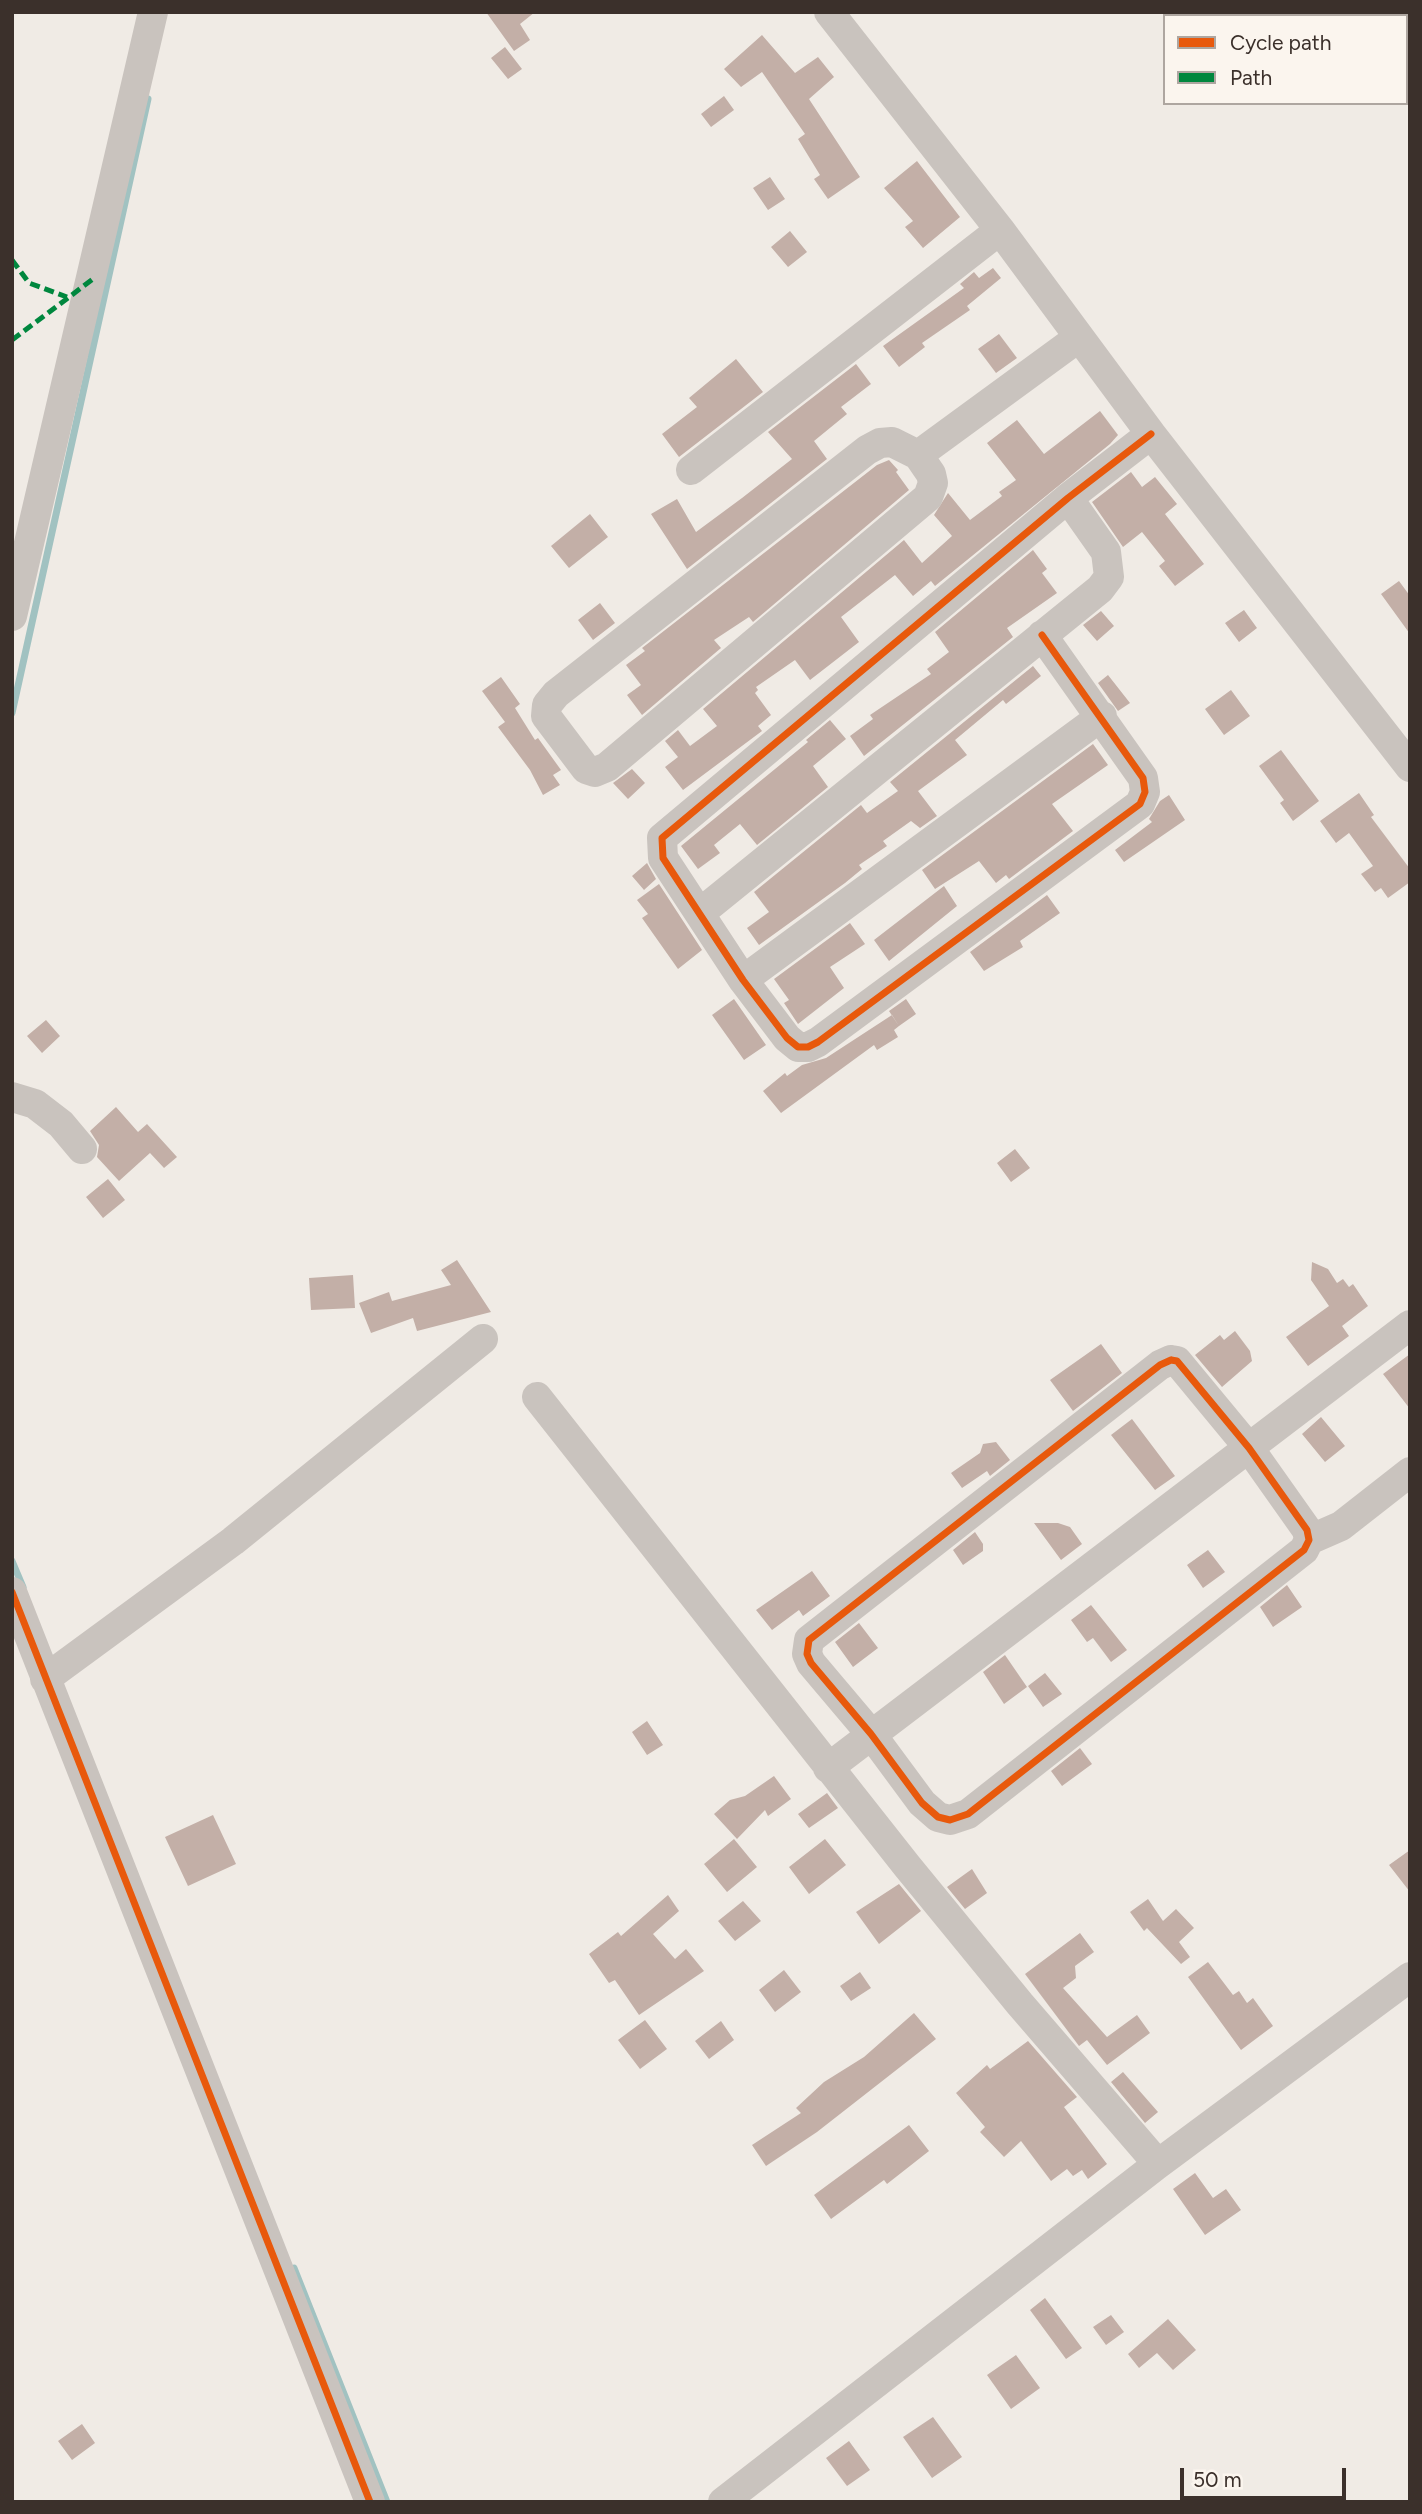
<!DOCTYPE html>
<style>
body{margin:0}
#map{position:relative;width:1422px;height:2514px;overflow:hidden;background:#f0ebe5;font-family:Figtree,sans-serif}
canvas{display:block}
.frame{position:absolute;inset:0;border:14px solid #3b302b;pointer-events:none}
.legend{position:absolute;left:1163px;top:14px;width:245px;height:91px;box-sizing:border-box;background:#fbf5ee;border:2px solid #aea6a0;margin:0;padding:9px 12px;list-style:none;font-size:21px;color:#3b302b}
.legend li{display:flex;align-items:center;gap:14px;height:35px}
.legend b{width:35px;border:2px solid #aea6a0}
.scale{position:absolute;left:1180px;top:2468px;width:166px;height:32px;box-sizing:border-box;border:4px solid #3b302b;border-top:0;padding-left:9px;font-size:21px;line-height:24px;white-space:nowrap;color:#3b302b;-webkit-text-stroke:5px #fbf5ee;paint-order:stroke}
</style>
<div id="map">
<canvas width="1422" height="2514"></canvas>
<div class="frame"></div>
<ul class="legend">
<li><b style="height:9px;background:#e8590c"></b>Cycle path</li>
<li><b style="height:9px;background:#00873e"></b>Path</li>
</ul>
<div class="scale">50 m</div>
</div>
<script>
const g = document.querySelector('canvas').getContext('2d');
g.lineJoin = 'round';
const shape = rows => new Path2D(rows.map(r => 'M' + r).join(''));
function stroke(path, color, width, dash) { g.strokeStyle = color; g.lineWidth = width; g.lineCap = dash ? 'butt' : 'round'; g.setLineDash(dash || []); g.stroke(path); }
function paint(path, color) { g.fillStyle = color; g.fill(path, 'evenodd'); }
const stream = shape([
 [12,713,148,99],
 [12,1561,23,1587],
 [294,2268,387,2502]
]);
const building = shape([
 [486,12,535,12,520,24,530,40,514,51],
 [762,35,795,73,818,57,834,77,809,99,860,177,828,199,814,179,820,175,798,139,805,134,762,72,741,87,724,69],
 [505,47,522,69,508,79,491,58],
 [724,96,734,110,711,127,701,114],
 [917,161,960,217,923,248,905,227,913,221,884,188],
 [770,177,785,199,768,210,753,188],
 [790,231,807,252,788,267,771,247],
 [993,268,1001,278,967,306,970,310,922,343,925,347,899,367,883,346,964,288,960,284,974,272,979,278],
 [999,334,1017,358,996,373,978,349],
 [736,359,763,392,679,457,662,434,697,407,689,398],
 [856,364,871,384,841,407,847,414,814,441,827,459,687,569,651,514,677,499,696,532,742,498,792,459,768,432],
 [1100,411,1118,435,1110,444,935,586,931,581,913,596,895,575,841,617,859,642,810,680,795,660,756,687,758,690,755,693,771,715,758,726,762,731,683,790,665,767,678,757,665,741,678,730,690,746,717,726,703,709,904,540,922,563,952,536,934,515,948,493,970,520,1002,496,999,492,1016,480,987,443,1017,420,1044,454],
 [889,460,898,470,896,472,909,490,753,622,749,617,714,640,721,648,642,715,627,695,641,685,626,665,645,651,642,648,877,465],
 [1131,472,1142,487,1155,477,1177,504,1165,514,1204,564,1175,586,1159,566,1165,561,1142,532,1123,547,1092,502],
 [590,514,608,537,569,568,551,546],
 [1033,550,1047,569,1042,573,1057,593,1007,628,1013,637,864,756,850,736,873,719,870,715,931,674,927,669,949,652,935,632],
 [1399,581,1410,596,1410,634,1381,594],
 [600,603,615,623,593,640,578,620],
 [1244,610,1257,628,1239,642,1225,623],
 [1101,611,1114,626,1097,641,1083,625],
 [1033,666,1041,676,1006,704,1003,700,955,740,967,755,918,791,937,816,920,828,911,821,883,841,887,846,859,865,862,869,845,883,759,945,747,928,769,912,754,892,861,805,867,813,898,791,890,782],
 [1108,675,1130,703,1118,711,1098,683],
 [501,677,520,704,515,708,535,740,538,738,561,770,553,775,560,785,543,795,530,770,498,727,505,722,482,691],
 [1231,690,1250,716,1224,735,1205,709],
 [830,720,846,739,813,766,828,787,757,845,740,824,714,845,720,853,698,869,681,846,808,742,806,740],
 [1093,744,1108,765,1052,804,1073,831,1009,879,1006,875,996,883,979,861,935,889,922,870],
 [1281,750,1319,801,1293,821,1280,803,1284,800,1259,766],
 [632,769,645,783,628,799,613,783],
 [1359,793,1374,815,1371,817,1410,869,1410,882,1388,898,1381,888,1375,892,1361,874,1373,866,1349,833,1336,843,1320,821],
 [1169,795,1185,820,1124,862,1115,850,1152,822,1149,819,1160,801],
 [647,863,656,879,644,890,632,876],
 [659,884,702,950,678,969,642,918,648,914,637,900],
 [944,886,957,906,889,961,874,940],
 [1047,895,1060,913,1020,941,1023,947,984,971,970,952],
 [850,923,865,944,830,967,844,988,798,1024,784,1003,789,1000,774,979],
 [734,999,766,1045,744,1060,712,1015],
 [906,999,916,1014,899,1026,889,1011],
 [892,1015,899,1026,894,1030,898,1037,877,1050,874,1045,781,1113,763,1091,785,1073,787,1076,802,1065,826,1058],
 [46,1020,60,1036,42,1053,27,1036],
 [116,1107,138,1132,147,1124,177,1157,164,1168,150,1153,119,1181,97,1157,99,1145,90,1131],
 [1015,1149,1030,1168,1011,1182,997,1163],
 [108,1179,125,1200,103,1218,86,1197],
 [457,1260,491,1312,417,1331,413,1318,371,1333,359,1303,389,1292,392,1301,451,1285,441,1270],
 [1312,1262,1328,1269,1337,1283,1343,1279,1349,1287,1353,1284,1368,1306,1342,1326,1349,1336,1308,1366,1286,1337,1329,1306,1311,1280],
 [353,1275,355,1308,311,1310,309,1278],
 [1235,1331,1250,1351,1252,1361,1222,1387,1195,1355,1220,1335,1224,1340],
 [1101,1344,1122,1373,1073,1411,1050,1380],
 [1410,1354,1410,1409,1383,1374],
 [1321,1417,1345,1446,1325,1462,1302,1434],
 [1132,1419,1175,1476,1155,1490,1111,1435],
 [996,1442,1010,1460,990,1476,987,1471,962,1488,951,1473,980,1453,983,1444],
 [1034,1523,1058,1523,1070,1527,1082,1544,1061,1560],
 [975,1532,983,1544,983,1551,963,1565,953,1550],
 [1208,1550,1225,1572,1203,1588,1187,1565],
 [812,1571,830,1596,803,1616,799,1610,772,1630,756,1610],
 [1287,1585,1302,1607,1273,1627,1260,1607],
 [1091,1605,1127,1650,1111,1662,1093,1638,1087,1642,1071,1620],
 [859,1623,878,1648,853,1667,835,1642],
 [1005,1655,1027,1687,1004,1704,983,1672],
 [1045,1673,1062,1694,1043,1707,1028,1686],
 [647,1721,663,1745,647,1755,632,1732],
 [1080,1748,1092,1764,1062,1786,1051,1771],
 [774,1776,791,1799,768,1816,765,1810,737,1839,714,1814,730,1800,745,1796],
 [827,1793,838,1808,809,1828,798,1814],
 [213,1815,236,1864,188,1886,165,1837],
 [734,1839,757,1867,727,1892,704,1864],
 [825,1839,846,1865,809,1894,789,1867],
 [1410,1850,1410,1892,1389,1865],
 [972,1869,987,1893,965,1909,947,1887],
 [899,1884,921,1911,879,1944,856,1912],
 [668,1895,679,1911,653,1934,675,1959,686,1949,704,1971,639,2015,615,1980,609,1983,589,1954,618,1932,621,1936],
 [1148,1899,1163,1921,1176,1909,1194,1928,1179,1942,1190,1957,1181,1964,1147,1928,1144,1931,1130,1912],
 [743,1901,761,1921,735,1941,718,1921],
 [1080,1933,1094,1952,1075,1966,1076,1978,1063,1988,1107,2037,1137,2015,1150,2033,1107,2065,1087,2040,1079,2046,1025,1974],
 [1208,1962,1233,1995,1239,1991,1247,2003,1253,1998,1273,2026,1241,2050,1188,1977],
 [784,1970,801,1992,775,2012,759,1990],
 [860,1972,871,1988,851,2001,840,1986],
 [914,2013,936,2039,817,2132,766,2166,752,2145,801,2113,796,2108,824,2082,864,2057],
 [645,2020,667,2049,640,2069,618,2040],
 [721,2021,734,2040,709,2059,695,2041],
 [1028,2041,1077,2097,1064,2107,1107,2164,1088,2179,1082,2170,1073,2176,1067,2169,1051,2181,1021,2141,1004,2157,980,2132,985,2127,956,2093,987,2065,990,2069],
 [1123,2072,1158,2112,1145,2123,1111,2082],
 [909,2125,929,2151,887,2184,884,2180,831,2219,814,2195],
 [1195,2173,1213,2198,1226,2189,1241,2210,1205,2235,1173,2189],
 [1045,2298,1082,2348,1066,2359,1030,2310],
 [1111,2315,1124,2332,1106,2345,1093,2327],
 [1168,2319,1196,2350,1173,2370,1157,2353,1139,2368,1128,2354],
 [1016,2355,1040,2388,1011,2409,987,2375],
 [933,2417,962,2457,932,2478,903,2437],
 [82,2424,95,2443,72,2460,58,2441],
 [849,2441,870,2470,847,2486,826,2458]
]);
const minor = shape([
 [829,12,1000,230,1151,434,1410,767],
 [892,442,918,455,931,474,933,483,928,497,607,767,595,772,586,769,546,716,547,705,556,694,867,450,880,443,892,442],
 [918,455,1078,338],
 [691,470,1000,230],
 [12,616,153,12],
 [1042,635,1143,778,1145,792,1140,804,818,1042,808,1047,798,1047,787,1038,743,980,663,858,662,838,1068,498,1151,434],
 [700,913,1100,589,1109,577,1106,552,1068,498],
 [743,980,1102,716],
 [12,1097,35,1104,61,1124,82,1149],
 [1171,1360,1177,1361,1249,1448,1307,1530,1309,1540,1304,1550,968,1814,950,1820,938,1817,922,1803,871,1734,811,1663,807,1654,809,1640,1160,1365,1171,1360],
 [537,1397,907,1866,1020,2004,1158,2164],
 [1309,1540,1341,1526,1410,1472],
 [12,1592,370,2502],
 [45,1679,233,1541,483,1339],
 [828,1768,1410,1325],
 [723,2502,1158,2164,1410,1977]
]);
const quiet = shape([
 [12,260,29,283,67,297],
 [12,340,93,279]
]);
const cycleway = shape([
 [1042,635,1143,778,1145,792,1140,804,818,1042,808,1047,798,1047,787,1038,743,980,663,858,662,838,1068,498,1151,434],
 [1171,1360,1177,1361,1249,1448,1307,1530,1309,1540,1304,1550,968,1814,950,1820,938,1817,922,1803,871,1734,811,1663,807,1654,809,1640,1160,1365,1171,1360],
 [12,1592,370,2502]
]);
stroke(stream, '#a1c2c1', 7);
paint(building, '#c3afa7');
stroke(minor, '#c9c3be', 30);
stroke(quiet, '#00873e', 5, [10, 5]);
stroke(cycleway, '#e8590c', 7);
</script>
